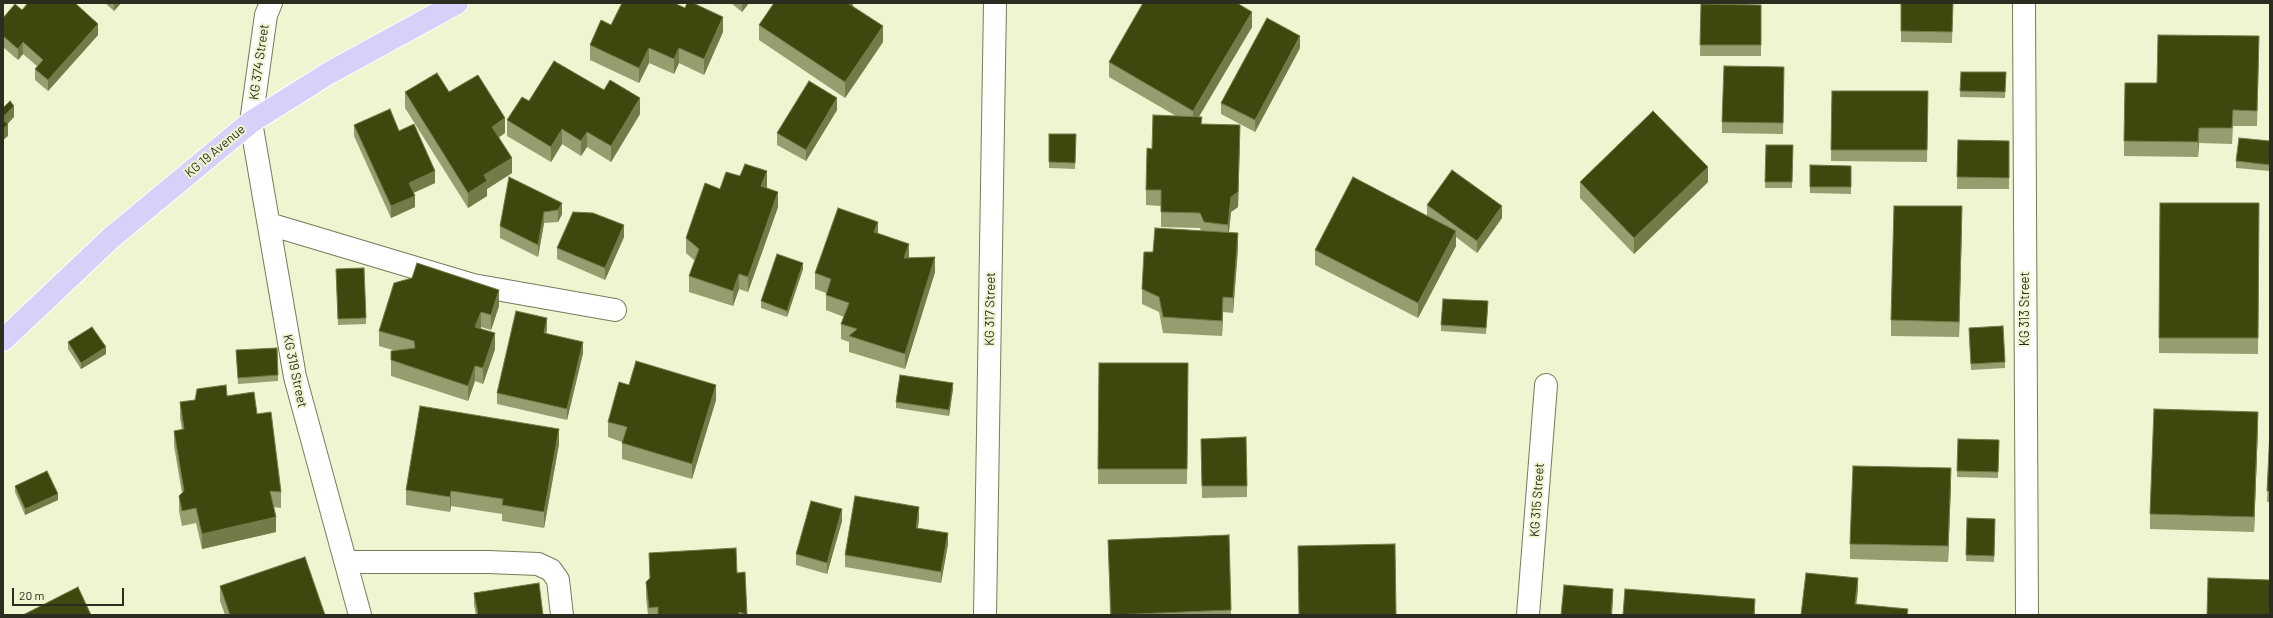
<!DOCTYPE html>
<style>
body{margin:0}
#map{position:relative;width:2273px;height:618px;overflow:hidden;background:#eef5d0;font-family:Barlow,sans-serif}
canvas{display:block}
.frame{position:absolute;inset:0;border:4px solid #2a2d1f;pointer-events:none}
.scale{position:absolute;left:12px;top:588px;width:112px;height:18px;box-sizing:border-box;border:2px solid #2a2d1f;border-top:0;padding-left:5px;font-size:12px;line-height:14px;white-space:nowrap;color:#2a2d1f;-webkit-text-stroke:3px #eef5d0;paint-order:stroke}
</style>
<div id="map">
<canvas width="2273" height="618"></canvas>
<div class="frame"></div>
<div class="scale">20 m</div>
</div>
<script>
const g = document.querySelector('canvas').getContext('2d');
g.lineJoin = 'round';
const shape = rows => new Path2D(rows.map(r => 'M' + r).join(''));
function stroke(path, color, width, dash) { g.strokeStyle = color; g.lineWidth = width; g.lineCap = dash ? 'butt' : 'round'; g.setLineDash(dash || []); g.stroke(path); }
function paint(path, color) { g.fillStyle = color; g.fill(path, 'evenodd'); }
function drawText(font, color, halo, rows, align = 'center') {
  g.font = font + ' Barlow,sans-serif'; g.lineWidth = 4; g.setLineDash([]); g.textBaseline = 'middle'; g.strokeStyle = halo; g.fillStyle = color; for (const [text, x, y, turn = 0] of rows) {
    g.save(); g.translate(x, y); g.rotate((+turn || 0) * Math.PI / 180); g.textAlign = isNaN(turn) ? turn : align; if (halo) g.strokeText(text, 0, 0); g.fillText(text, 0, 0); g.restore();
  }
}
const minor = shape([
 [271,3,266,15,251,122,295,377,360,615],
 [2024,3,2027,615],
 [269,224,473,285,615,310],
 [346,562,488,562,538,564,551,570,558,580,562,615],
 [985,615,995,3],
 [1528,615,1546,385]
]);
const major = shape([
 [3,340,112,237,251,122,329,73,457,3]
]);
const wall = shape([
 [105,3,121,3,114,11],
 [731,3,749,3,742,12],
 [853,3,853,6,883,42,845,98,759,40,759,25],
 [1901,3,1953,3,1952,43,1901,42],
 [1701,4,1761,5,1761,56,1700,56],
 [22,10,98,35,48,91,35,80,35,69,37,66,23,54,18,60,3,47,3,18],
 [611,25,723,32,704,75,679,63,674,74,649,63,639,83,590,60,590,45],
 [1252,27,1199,117,1202,124,1240,140,1238,207,1231,212,1229,232,1238,248,1233,313,1223,312,1222,336,1163,333,1159,312,1142,304,1142,289,1153,252,1201,231,1200,228,1161,227,1161,206,1146,205,1146,190,1152,149,1176,116,1109,77,1109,62],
 [1300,48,1255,132,1221,114,1221,103],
 [2259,52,2257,126,2233,126,2232,144,2199,143,2198,157,2124,156,2124,141,2157,83],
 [1961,72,2006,72,2005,98,1960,97],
 [1784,78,1783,134,1722,133,1722,122],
 [1832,91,1928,91,1927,162,1831,161],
 [405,92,449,92,505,133,499,137,512,173,487,189,487,196,468,208,405,108],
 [529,101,640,114,611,162,587,147,581,156,562,144,551,162,507,136,507,120],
 [837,110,806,161,777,145,777,133],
 [354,125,399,131,435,183,413,193,415,207,391,218,354,136],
 [1049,134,1076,134,1075,169,1049,168],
 [1958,140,2009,141,2009,189,1957,189],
 [2270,141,2270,171,2236,168,2236,161],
 [1766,145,1793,145,1792,188,1765,188],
 [1810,165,1851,166,1851,194,1810,193],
 [1580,182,1708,182,1634,254,1580,198],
 [767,187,766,188,778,207,748,292,739,289,733,306,689,292,689,276,695,261,686,253,686,238],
 [562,203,562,214,558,222,544,223,538,257,500,238,500,226],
 [2160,203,2259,203,2258,354,2159,353],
 [1427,205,1502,218,1477,253,1456,237,1456,246,1418,318,1315,265,1315,250,1427,216],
 [1962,222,1959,337,1891,336,1891,320],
 [878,233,909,258,935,272,905,369,849,352,849,342,841,339,841,324,844,317,826,310,826,293,815,289,815,273],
 [624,237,605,280,557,259,557,248],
 [336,269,366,318,366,324,338,325],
 [803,269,787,317,761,308,761,301],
 [499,306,491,330,481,327,480,329,495,349,483,384,475,381,468,401,391,376,391,360,396,351,379,346,379,331],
 [1488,308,1486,334,1441,331,1441,325],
 [547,329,546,333,583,353,567,420,497,404,497,393],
 [1969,334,2005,362,2005,368,1971,370],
 [68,342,106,354,81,369,68,349],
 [236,350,278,375,278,381,238,384],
 [1099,363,1188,363,1187,484,1098,484],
 [629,385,716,400,692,479,622,459,622,442,608,437,608,422],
 [953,389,949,416,896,408,896,402],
 [227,396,257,414,281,492,281,508,273,507,276,532,202,549,196,523,182,526,179,511,179,496,182,493,174,446,174,431,182,430,180,418,180,402],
 [2258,427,2254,532,2150,529,2150,514],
 [2270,431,2270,502,2267,502],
 [1201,439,1247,486,1247,497,1202,498],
 [1958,439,1999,440,1998,478,1957,477],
 [559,444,544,528,502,521,502,514,451,506,450,512,406,505,406,490],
 [1951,484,1948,562,1850,559,1850,544],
 [15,486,58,500,25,515,15,492],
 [1967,518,1995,526,1994,562,1966,561],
 [919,519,918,528,948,544,941,583,845,567,845,555],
 [842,521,827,574,796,565,796,554],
 [1229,535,1231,615,1110,615,1108,540],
 [649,553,737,573,745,572,747,615,648,615,646,597,646,582,650,578],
 [220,586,325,615,225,615,220,601],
 [474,593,543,615,476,615,474,605]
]);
const shadedWall = shape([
 [114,3,121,3,114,11],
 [742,3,749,3,742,12],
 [850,3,853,3,849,19],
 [1252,12,1252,27,1193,126,1193,111],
 [723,17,723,32,704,75,704,59],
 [98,24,98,35,48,91,48,80],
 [883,26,883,42,845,98,845,82],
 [1300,36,1300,48,1255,132,1255,120],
 [23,42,23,54,18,60,18,49],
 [649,48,649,63,639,83,639,68],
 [679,48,679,63,674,74,674,59],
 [640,98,640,114,611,162,611,146],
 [837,98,837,110,806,161,806,150],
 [14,106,14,117,3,129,8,124,8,136,3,140,3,117],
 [505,118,505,133,492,142,492,127],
 [1240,125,1238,207,1231,212,1228,240,1228,225,1231,197],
 [2199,128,2199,143,2198,157,2198,142],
 [562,129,562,144,551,162,551,147],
 [587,132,587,147,581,156,581,141],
 [512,158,512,173,487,189,487,196,468,208,468,193,484,175],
 [1708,167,1708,182,1634,254,1634,238],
 [435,171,435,183,409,195,409,183],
 [767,171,767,187,761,202,761,186],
 [778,192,778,207,748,292,748,277],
 [415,196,415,207,391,218,391,206],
 [562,203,562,214,558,222,558,210],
 [1502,206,1502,218,1477,253,1477,241],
 [1962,206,1962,222,1959,337,1959,322],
 [544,212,544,223,538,257,538,245],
 [878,222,878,238,874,232],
 [624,225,624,237,605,280,605,268],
 [1456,231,1456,246,1418,318,1418,303],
 [1238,233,1238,248,1233,313,1233,298],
 [909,244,909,259,904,258],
 [935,257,935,272,905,369,905,354],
 [803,263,803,269,787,317,787,311],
 [739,274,739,289,733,306,733,291],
 [499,290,499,306,491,330,491,315],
 [1223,297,1223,312,1222,336,1222,321],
 [481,312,481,327,475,342,475,327],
 [547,318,547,329,544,344,544,333],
 [495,333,495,349,483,384,483,368],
 [583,342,583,353,567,420,567,409],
 [106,347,106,354,81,369,81,363],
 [475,366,475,381,468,401,468,386],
 [953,383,953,389,949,416,949,410],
 [716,385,716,400,692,479,692,464],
 [2258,412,2258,427,2254,532,2254,517],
 [559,429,559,444,544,528,544,512],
 [1951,468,1951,484,1948,562,1948,546],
 [451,491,451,506,450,512,450,497],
 [58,494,58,500,25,515,25,509],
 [919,507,919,519,916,539,916,528],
 [842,509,842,521,827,574,827,563],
 [276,517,276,532,202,549,202,534],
 [948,533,948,544,941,583,941,572],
 [1858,578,1858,590,1855,615,1855,604],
 [1613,589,1613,601,1612,615,1611,615],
 [1755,599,1755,615,1754,615]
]);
const building = shape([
 [28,3,75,3,98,24,48,80,35,69,43,60,23,42,18,49,3,36,3,18,15,4,22,10,28,3],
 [622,3,674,3,685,8,687,3,693,3,723,17,704,59,679,48,674,59,649,48,639,68,590,45,601,20,611,25,622,3],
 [774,3,850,3,849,4,883,26,845,82,759,25,774,3],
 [1143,3,1237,3,1252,12,1193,111,1109,62,1143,3],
 [1901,3,1953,3,1952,32,1901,31,1901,3],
 [1701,4,1761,5,1761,45,1700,45,1701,4],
 [1267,18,1300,36,1255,120,1221,103,1267,18],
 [2158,35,2259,36,2257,111,2233,110,2232,128,2199,128,2198,142,2124,141,2125,83,2157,83,2158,35],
 [554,61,604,90,610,80,640,98,611,146,587,132,581,141,562,129,551,147,507,120,522,97,529,101,554,61],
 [1724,66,1784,67,1783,123,1722,122,1724,66],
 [1961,72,2006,72,2005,92,1960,91,1961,72],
 [437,73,449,92,478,75,505,118,492,127,512,158,484,175,487,181,468,193,405,92,437,73],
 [809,81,837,98,806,150,777,133,809,81],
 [1832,91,1928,91,1927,150,1831,150,1832,91],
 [10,101,14,106,3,117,3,108,10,101],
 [390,109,399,131,414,124,435,171,409,183,415,196,391,206,354,125,390,109],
 [1653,111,1708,167,1634,238,1580,182,1653,111],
 [1153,115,1202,117,1201,124,1240,125,1238,192,1231,197,1228,225,1204,222,1200,213,1161,212,1161,190,1146,190,1147,148,1152,149,1153,115],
 [3,120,8,124,3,129,3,120],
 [1049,134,1076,134,1075,163,1049,162,1049,134],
 [2239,138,2270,141,2270,165,2236,161,2239,138],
 [1958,140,2009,141,2009,178,1957,177,1958,140],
 [1766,145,1793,145,1792,182,1765,182,1766,145],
 [745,164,767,171,761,186,778,192,748,277,739,274,733,291,689,276,699,249,686,238,705,183,720,189,726,172,740,176,745,164],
 [1810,165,1851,166,1851,187,1810,187,1810,165],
 [1452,170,1502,206,1477,241,1427,205,1452,170],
 [509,177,562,203,558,210,544,212,538,245,500,226,509,177],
 [1353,177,1456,231,1418,303,1315,250,1353,177],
 [2160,203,2259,203,2258,338,2159,338,2160,203],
 [1894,206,1962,206,1959,322,1891,320,1894,206],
 [838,208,878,222,874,232,909,244,904,258,935,257,905,354,849,336,857,329,841,324,849,303,826,295,831,279,815,273,838,208],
 [573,212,593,213,624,225,605,268,557,248,573,212],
 [1155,228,1238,233,1233,298,1223,297,1222,321,1163,317,1159,297,1142,289,1144,252,1153,252,1155,228],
 [777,254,803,263,787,311,761,301,777,254],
 [417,263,499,290,491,315,481,312,475,327,495,333,483,368,475,366,468,386,391,360,391,351,415,348,414,341,379,331,394,283,412,278,417,263],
 [364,268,366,318,338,319,336,269,364,268],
 [1443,299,1488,301,1486,328,1441,325,1443,299],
 [516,311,547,318,544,333,583,342,567,409,497,393,516,311],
 [2003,326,2005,362,1971,364,1969,328,2003,326],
 [92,327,106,347,81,363,68,342,92,327],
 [277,348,278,375,238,378,236,350,277,348],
 [636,361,716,385,692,464,622,443,627,427,608,422,619,382,629,385,636,361],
 [1099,363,1188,363,1187,469,1098,469,1099,363],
 [900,375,953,383,949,410,896,402,900,375],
 [226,385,227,396,254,392,257,414,271,412,281,492,270,491,276,517,202,534,196,508,182,511,179,496,184,491,174,431,184,429,180,402,195,400,197,389,226,385],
 [420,406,559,429,544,512,502,505,503,499,451,491,450,497,406,490,420,406],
 [2154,409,2258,412,2254,517,2150,514,2154,409],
 [2270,431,2270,491,2267,491,2270,431],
 [1246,437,1247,486,1202,486,1201,439,1246,437],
 [1958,439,1999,440,1998,472,1957,471,1958,439],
 [1853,466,1951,468,1948,546,1850,544,1853,466],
 [47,471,58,494,25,509,15,486,47,471],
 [855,496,919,507,916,528,948,533,941,572,845,555,855,496],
 [811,501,842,509,827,563,796,554,811,501],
 [1967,518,1995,519,1994,556,1966,555,1967,518],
 [1229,535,1231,610,1111,615,1108,540,1229,535],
 [1395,544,1396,615,1299,615,1298,546,1395,544],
 [736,548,737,573,745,572,747,615,739,612,739,615,658,615,658,607,649,608,646,582,650,578,649,553,736,548],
 [305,557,325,615,230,615,220,586,305,557],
 [1806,573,1858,578,1855,604,1908,609,1907,615,1801,615,1806,573],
 [2208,578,2270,580,2270,615,2207,615,2208,578],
 [539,583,543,615,478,615,474,593,539,583],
 [1564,585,1613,589,1611,615,1561,615,1564,585],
 [78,587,91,615,23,615,78,587],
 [1625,589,1755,599,1754,615,1623,615,1625,589]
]);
const streetNames = [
 ["KG 374 Street",259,62,-82],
 ["KG 19 Avenue",215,151,-40],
 ["KG 317 Street",990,309,-89],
 ["KG 313 Street",2025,309,-90],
 ["KG 319 Street",295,371,78],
 ["KG 315 Street",1537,500,-86]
];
stroke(minor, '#767c5b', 24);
stroke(major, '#fff', 24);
stroke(minor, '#fff', 22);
stroke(major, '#d6d1f8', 22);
paint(wall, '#969e70');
paint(shadedWall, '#747b49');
paint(building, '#3f470f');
stroke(building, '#747b49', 1);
drawText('13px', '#2a2d1f', '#eef5d0', streetNames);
</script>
